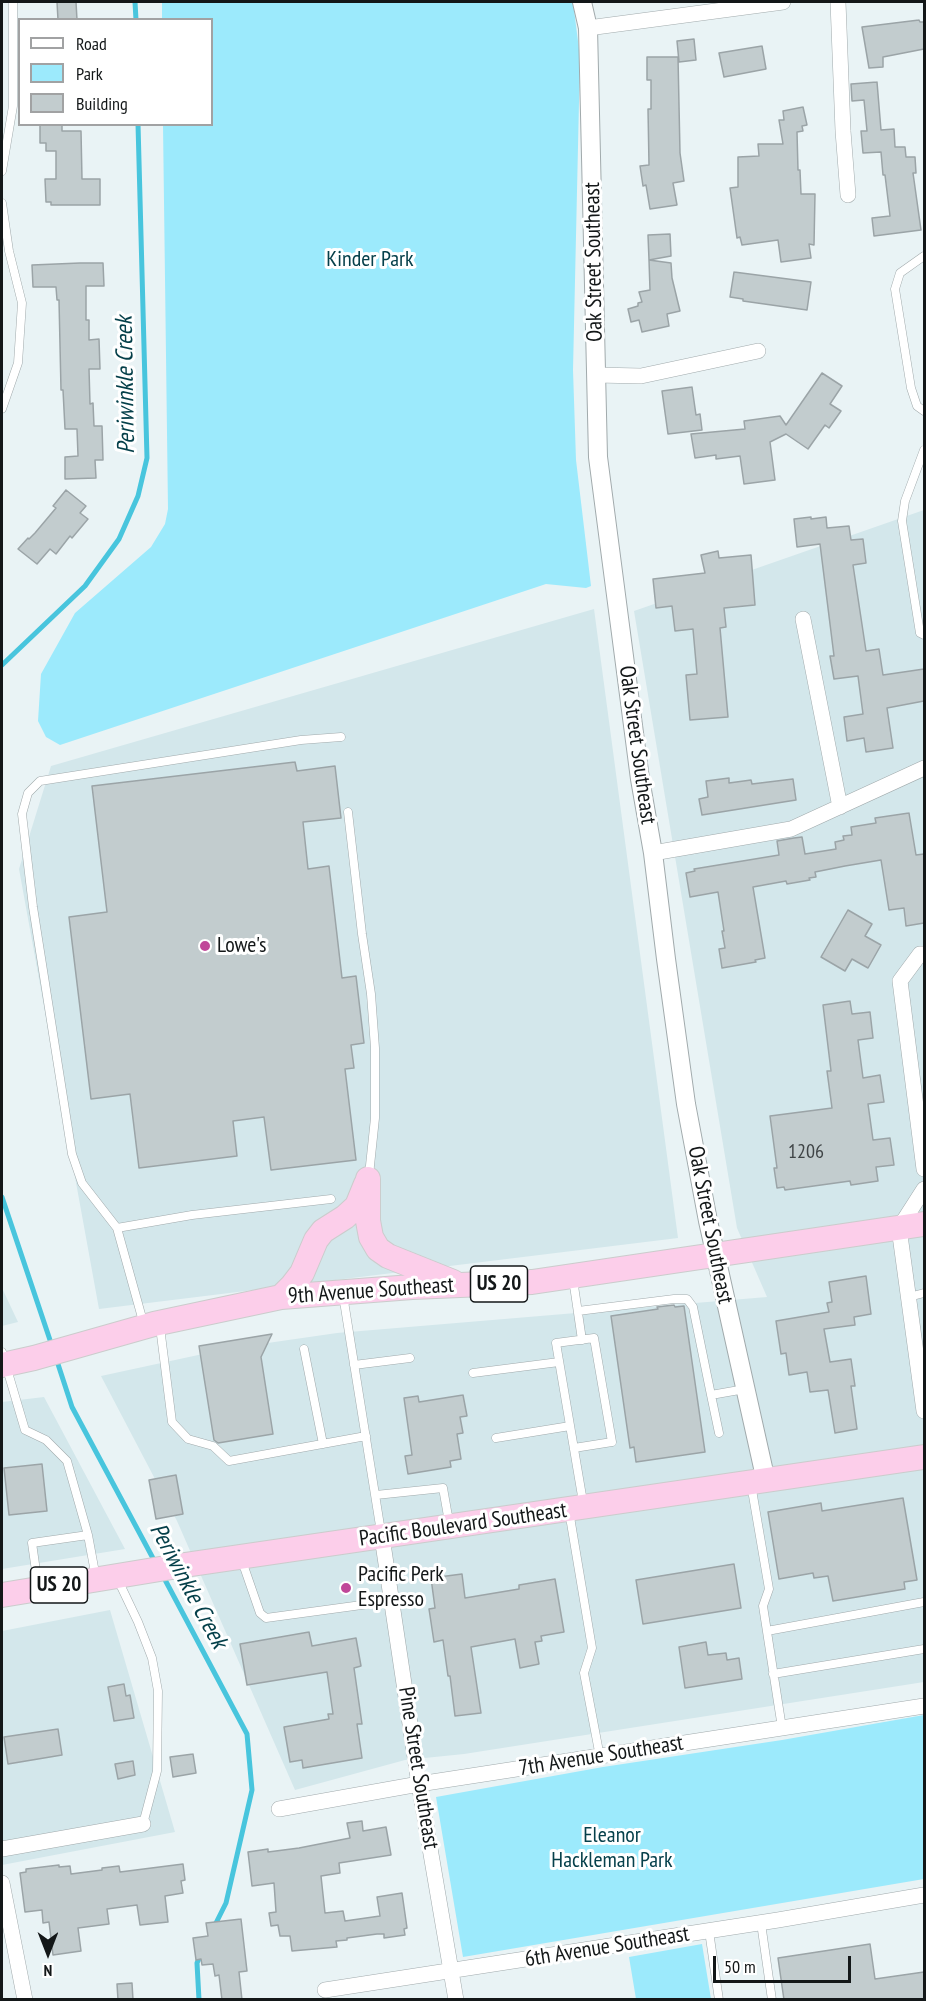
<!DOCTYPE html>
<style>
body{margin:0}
#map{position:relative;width:926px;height:2001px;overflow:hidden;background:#e9f3f5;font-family:"PT Sans Narrow",sans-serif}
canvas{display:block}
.frame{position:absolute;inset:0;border:3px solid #131718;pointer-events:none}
.legend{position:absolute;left:18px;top:18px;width:195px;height:108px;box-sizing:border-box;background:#fff;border:2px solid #a1a2a3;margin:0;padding:8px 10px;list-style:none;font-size:18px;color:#131718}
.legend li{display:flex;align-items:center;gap:12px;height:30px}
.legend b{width:30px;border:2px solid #a1a2a3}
.north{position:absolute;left:18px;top:1923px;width:60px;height:60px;-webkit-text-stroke:4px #fff;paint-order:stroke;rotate:180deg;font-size:16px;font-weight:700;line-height:24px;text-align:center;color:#131718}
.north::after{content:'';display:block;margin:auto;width:21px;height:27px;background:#131718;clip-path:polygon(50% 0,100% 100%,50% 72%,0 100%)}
.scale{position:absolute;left:713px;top:1956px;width:138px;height:27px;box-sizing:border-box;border:3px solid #131718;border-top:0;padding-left:8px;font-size:18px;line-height:21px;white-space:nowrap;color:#131718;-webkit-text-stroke:4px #fff;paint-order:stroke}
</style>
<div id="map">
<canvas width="926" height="2001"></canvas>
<div class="frame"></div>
<ul class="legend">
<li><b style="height:8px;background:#fff"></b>Road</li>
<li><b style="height:16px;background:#9ceafc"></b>Park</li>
<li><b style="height:16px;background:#c2ccce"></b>Building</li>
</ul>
<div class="north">N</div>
<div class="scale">50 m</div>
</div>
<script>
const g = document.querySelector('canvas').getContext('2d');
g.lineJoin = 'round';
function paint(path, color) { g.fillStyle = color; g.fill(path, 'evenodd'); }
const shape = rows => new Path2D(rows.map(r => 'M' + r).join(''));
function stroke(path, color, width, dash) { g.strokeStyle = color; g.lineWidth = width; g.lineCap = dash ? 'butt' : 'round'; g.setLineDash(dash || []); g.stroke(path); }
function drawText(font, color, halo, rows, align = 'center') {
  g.font = font + ' "PT Sans Narrow",sans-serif'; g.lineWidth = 6; g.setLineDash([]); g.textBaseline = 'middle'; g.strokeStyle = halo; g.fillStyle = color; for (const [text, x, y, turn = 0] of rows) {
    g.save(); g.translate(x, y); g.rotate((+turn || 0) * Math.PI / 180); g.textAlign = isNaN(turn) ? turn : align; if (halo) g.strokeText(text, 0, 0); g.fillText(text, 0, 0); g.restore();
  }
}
const built = shape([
 [924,510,924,1682,464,1754,405,1760,295,1790,177,1521,101,1376,226,1349,337,1333,767,1297,737,1228,634,611],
 [594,609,678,1238,99,1309,19,869,51,766],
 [2,1288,18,1322,2,1326],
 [44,1397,125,1549,2,1569,2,1402],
 [110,1610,175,1832,2,1865,2,1631]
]);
const green = shape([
 [162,2,573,2,580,57,573,370,576,460,591,586,586,588,546,584,60,745,46,737,38,721,41,674,75,613,151,547,165,524,168,509,163,125,212,124,212,20,162,19],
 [924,1715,924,1879,463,1957,436,1797,603,1767,782,1740],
 [702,1944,711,1999,636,1999,629,1957]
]);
const stream = shape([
 [135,2,136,20],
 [2,665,85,586,119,539,138,496,147,458,138,124],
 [2,1197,52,1346],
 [56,1358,72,1407,155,1562],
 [163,1576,247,1734,252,1790,226,1903,214,1927],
 [199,2000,197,1963,201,1954]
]);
const building = shape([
 [57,2,76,2,77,20,58,20,57,2],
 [919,20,920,22,924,22,924,49,883,57,883,67,869,68,862,27,919,20],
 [694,39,696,60,679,62,677,41,694,39],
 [762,46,766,69,724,77,719,53,762,46],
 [647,57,678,57,680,153,684,181,673,183,677,205,650,209,646,185,643,186,640,166,649,165,648,109,651,109,651,80,647,80,647,57],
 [877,82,881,130,894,129,895,147,905,147,906,157,915,157,916,173,913,173,921,230,874,236,872,218,890,216,885,175,883,175,881,152,863,153,861,131,867,131,864,100,852,101,851,84,877,82],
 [803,107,807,125,802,126,803,131,797,132,798,170,800,170,801,194,815,194,814,245,809,244,811,258,781,262,778,240,742,245,740,237,737,238,730,188,738,187,738,157,759,156,758,144,783,144,779,120,784,120,783,111,803,107],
 [40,124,62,124,62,131,81,131,82,179,100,179,100,205,51,205,51,202,46,202,45,179,56,179,56,151,46,151,46,143,40,143,40,124],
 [670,234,671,256,649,260,648,235,670,234],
 [649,260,671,263,672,278,680,311,667,314,669,326,642,332,639,320,631,322,628,309,638,306,638,303,642,302,639,292,650,290,649,260],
 [80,263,103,263,104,286,86,286,86,320,89,320,89,340,99,339,100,369,89,369,90,404,93,403,94,426,102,426,103,460,95,460,96,478,65,479,65,457,78,456,77,429,65,429,63,390,61,390,59,300,57,300,56,287,33,287,32,265,80,263],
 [734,272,811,282,807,310,743,301,743,299,730,297,734,272],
 [822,373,842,386,830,404,841,411,829,428,825,425,808,449,786,434,770,442,775,480,744,484,740,456,716,459,716,455,695,458,691,434,745,429,744,421,780,416,786,425,822,373],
 [692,387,696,415,700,414,702,430,668,434,662,391,692,387],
 [66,490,86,506,80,513,88,519,72,538,70,536,56,554,50,549,37,564,18,549,28,538,29,539,35,533,56,508,53,506,66,490],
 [811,517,811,519,826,517,827,528,849,526,851,540,863,539,866,563,853,565,866,651,879,649,883,675,924,669,924,701,887,708,893,748,866,752,864,738,847,741,844,717,863,714,858,676,834,679,830,656,834,656,820,544,797,547,794,519,811,517],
 [718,551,719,558,751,555,755,605,724,608,726,627,720,628,728,717,690,720,686,675,697,674,693,629,675,631,672,606,656,608,653,579,705,573,701,555,718,551],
 [295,762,297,771,335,766,341,818,303,822,308,869,329,866,342,978,356,976,364,1043,351,1045,354,1068,345,1069,356,1160,271,1170,264,1117,233,1121,237,1156,139,1168,130,1094,91,1099,69,917,107,912,92,786,295,762],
 [729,778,729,783,751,780,752,784,793,779,796,800,702,815,699,799,708,797,706,781,729,778],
 [909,813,916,855,924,854,924,923,906,926,904,908,889,910,881,860,845,866,815,872,816,877,809,878,810,880,787,884,786,881,753,887,765,958,755,960,756,962,722,968,719,949,725,948,722,931,724,931,718,892,690,897,686,873,695,871,694,869,779,855,777,841,794,838,802,837,805,854,836,849,835,842,844,840,843,836,852,835,851,827,876,823,875,818,909,813],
 [848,910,872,924,865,936,881,945,868,968,852,959,845,971,821,957,848,910],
 [850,1001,852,1014,870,1012,873,1038,858,1040,863,1078,880,1075,884,1102,868,1104,873,1140,890,1138,894,1165,876,1167,878,1181,851,1185,850,1181,785,1190,784,1187,777,1188,774,1168,777,1168,770,1116,832,1108,827,1071,831,1071,823,1005,850,1001],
 [866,1276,871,1314,854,1317,855,1325,824,1329,830,1362,851,1359,855,1386,851,1386,857,1429,835,1433,828,1390,810,1392,807,1372,789,1375,786,1353,781,1354,776,1321,829,1312,827,1303,832,1302,829,1282,866,1276],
 [674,1305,675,1307,684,1306,705,1452,636,1462,634,1447,630,1448,611,1316,658,1309,657,1307,674,1305],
 [272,1334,261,1357,273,1434,218,1443,214,1440,199,1346,272,1334],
 [463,1395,467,1416,460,1417,463,1433,457,1434,461,1459,450,1461,451,1467,408,1474,405,1456,412,1455,404,1398,418,1396,419,1402,463,1395],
 [42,1464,47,1511,9,1515,4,1468,42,1464],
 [176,1475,183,1514,156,1519,149,1480,176,1475],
 [903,1498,917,1580,904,1582,905,1589,833,1601,828,1576,814,1578,813,1573,779,1579,768,1512,821,1503,822,1511,903,1498],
 [734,1564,741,1608,643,1624,636,1580,734,1564],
 [462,1574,465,1598,519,1589,519,1585,555,1579,564,1632,541,1636,542,1641,535,1642,539,1664,520,1668,515,1639,471,1647,481,1713,455,1716,450,1676,448,1676,443,1640,434,1642,429,1609,435,1608,431,1578,462,1574],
 [309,1632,312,1646,356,1638,361,1666,354,1668,362,1724,357,1724,362,1758,303,1768,302,1760,290,1762,284,1727,329,1719,328,1714,333,1714,327,1672,247,1685,240,1644,309,1632],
 [706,1642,708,1655,726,1653,727,1660,739,1658,742,1679,685,1688,679,1647,706,1642],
 [124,1684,126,1696,130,1695,134,1718,114,1721,108,1687,124,1684],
 [58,1729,62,1755,8,1764,4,1737,58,1729],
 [193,1754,196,1773,173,1777,170,1757,193,1754],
 [133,1761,135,1775,118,1779,115,1764,133,1761],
 [362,1821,363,1831,386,1827,391,1855,339,1863,340,1873,321,1876,325,1913,343,1911,345,1921,380,1916,377,1897,402,1893,407,1928,404,1929,405,1935,384,1938,384,1934,377,1934,347,1938,347,1940,336,1941,337,1947,292,1951,290,1936,280,1936,278,1925,271,1926,269,1913,276,1912,274,1883,252,1886,248,1852,268,1849,268,1852,299,1848,350,1838,347,1823,362,1821],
 [183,1864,185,1880,181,1881,183,1893,165,1896,168,1922,140,1925,137,1905,107,1909,109,1924,78,1928,81,1951,53,1955,49,1922,43,1923,42,1910,25,1912,20,1873,26,1872,26,1869,59,1865,59,1867,70,1866,71,1874,102,1870,102,1868,119,1866,120,1872,183,1864],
 [241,1919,247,1971,239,1972,242,2000,222,2000,219,1975,215,1976,213,1964,202,1965,201,1959,196,1960,193,1938,208,1936,206,1923,241,1919],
 [870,1944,875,1979,924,1972,924,2000,784,2000,778,1958,870,1944],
 [132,1983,133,2000,118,2000,117,1984,132,1983]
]);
const service = shape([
 [2,171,13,106,13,2],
 [2,203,9,251,22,303,18,363,2,409],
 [924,256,900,273,895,289,911,388,917,406,924,411],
 [924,450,905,501,902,521,920,633,924,635],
 [348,812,362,934,371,994,375,1048,375,1118,369,1175],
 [117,1228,82,1183,72,1154,33,907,22,814,28,793,40,781,301,740,341,737],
 [573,1279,582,1340],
 [343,1295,381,1532],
 [909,1297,924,1293],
 [578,1311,674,1299,687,1299,693,1307,711,1395,745,1389],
 [144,1325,117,1228,192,1215,331,1199],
 [160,1327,172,1422,188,1439,213,1446,229,1461,366,1436],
 [304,1349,323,1444],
 [2,1352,25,1430,46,1440,67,1461,88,1535,32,1543,38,1585],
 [354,1365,410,1358],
 [473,1373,559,1362],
 [711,1395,719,1433],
 [496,1438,570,1426],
 [574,1448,612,1442,594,1338,556,1343,583,1502],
 [751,1484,769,1589,763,1606,782,1728],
 [376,1495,443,1488,449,1522],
 [569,1511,592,1648,584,1673,600,1757],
 [88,1535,96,1578],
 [242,1561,260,1613,266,1618,391,1601],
 [118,1580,138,1622,152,1658,158,1691,157,1771,143,1824],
 [767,1631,924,1602],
 [773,1674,924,1649],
 [761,1923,772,2000],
 [709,1931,719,2000]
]);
const minor = shape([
 [838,2,843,131,848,195],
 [588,28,783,2],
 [596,375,641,376,758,351],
 [803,619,840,807],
 [653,853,791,829,924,768],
 [924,954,920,954,900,981,924,1169],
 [924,1189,899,1228,924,1411],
 [382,1537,419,1784,456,2000],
 [279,1809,419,1784,924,1706],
 [2,1849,143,1824],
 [2,1883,25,2000],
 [325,1990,778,1920,924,1895]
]);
const tertiary = shape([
 [582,2,588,28,598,457,640,779,653,853,666,959,686,1104,708,1221,766,1481]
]);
const trunk = shape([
 [368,1179,368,1221,371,1237,378,1249,388,1256,453,1282],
 [281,1297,292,1286,302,1273,316,1240,323,1231,345,1217,357,1206,366,1184],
 [2,1365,34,1358,154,1324,281,1297,412,1287,532,1282,924,1224],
 [2,1595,178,1566,924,1457]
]);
const markers = [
 [205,946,6,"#c04799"],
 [346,1588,6,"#c04799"]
];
const numberNames = [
 ["1206",806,1152]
];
const shields = [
 [499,1284,57],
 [59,1585,57]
];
const shieldNames = [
 ["US 20",499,1284],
 ["US 20",59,1585]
];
const parkNames = [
 ["Kinder Park",370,260],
 ["Eleanor",612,1836],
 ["Hackleman Park",612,1861]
];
const streetNames = [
 ["Oak Street Southeast",594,262,-91],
 ["Oak Street Southeast",637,745,82],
 ["Oak Street Southeast",710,1225,79],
 ["9th Avenue Southeast",371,1291,-4],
 ["Pacific Boulevard Southeast",463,1525,-8],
 ["7th Avenue Southeast",601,1756,-9],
 ["Pine Street Southeast",418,1768,81],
 ["6th Avenue Southeast",607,1947,-9]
];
const poiNames = [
 ["Lowe's",217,946],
 ["Pacific Perk",358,1575],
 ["Espresso",358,1600]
];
const waterNames = [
 ["Periwinkle Creek",126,385,-91],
 ["Periwinkle Creek",188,1586,62]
];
paint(built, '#d3e7eb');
paint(green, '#9ceafc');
stroke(stream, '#48c5dd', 5);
paint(building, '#c2ccce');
stroke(building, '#9ba4a7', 1.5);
stroke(service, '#a1aaac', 9);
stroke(minor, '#a1aaac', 16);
stroke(tertiary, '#a1aaac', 20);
stroke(trunk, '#cbcccc', 26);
stroke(service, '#fff', 8);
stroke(minor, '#fff', 15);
stroke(tertiary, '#fff', 18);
stroke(trunk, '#fcceea', 24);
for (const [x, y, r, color] of markers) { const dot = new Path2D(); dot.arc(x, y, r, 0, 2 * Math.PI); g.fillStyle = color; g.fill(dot); stroke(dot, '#fff', 2); }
drawText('20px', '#3f4446', null, numberNames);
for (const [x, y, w] of shields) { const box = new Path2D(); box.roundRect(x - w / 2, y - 18, w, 36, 4.5); g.fillStyle = '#fff'; g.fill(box); stroke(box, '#131718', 1.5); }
drawText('bold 21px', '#131718', null, shieldNames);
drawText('22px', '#06404b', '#fff', parkNames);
drawText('22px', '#131718', '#fff', streetNames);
drawText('22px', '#131718', '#fff', poiNames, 'left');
drawText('italic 24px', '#043f49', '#fff', waterNames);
</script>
